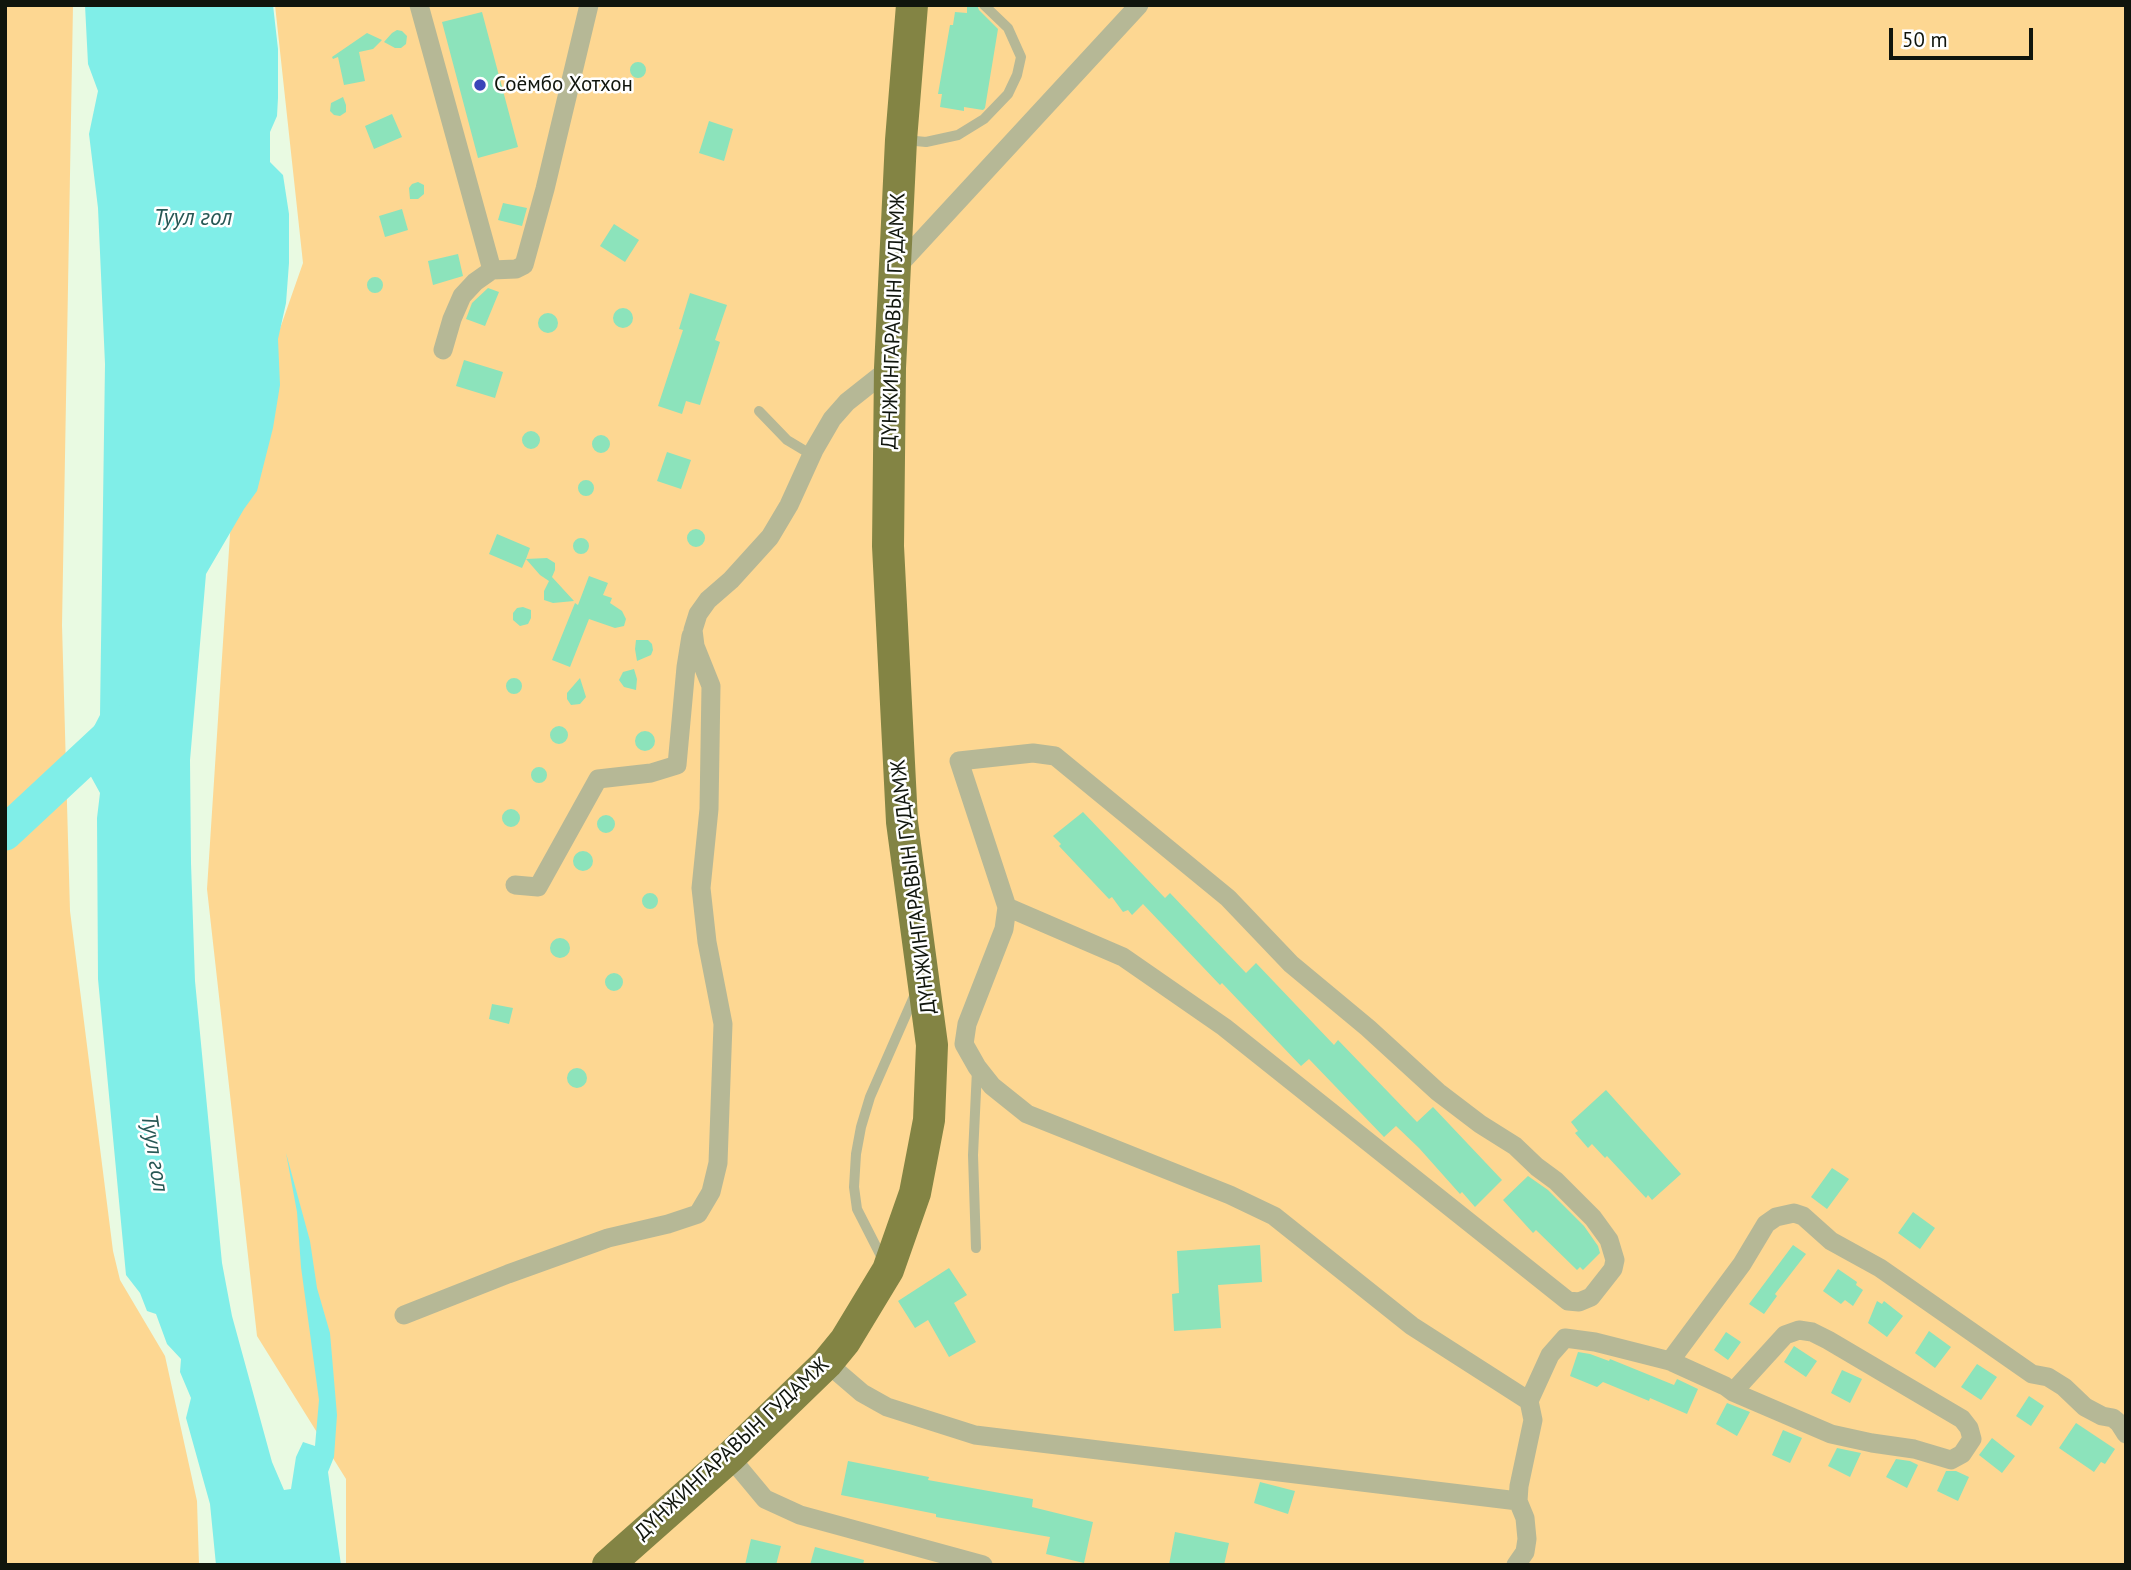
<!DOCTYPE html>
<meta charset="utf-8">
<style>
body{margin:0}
#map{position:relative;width:2131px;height:1570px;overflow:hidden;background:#e9fae2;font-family:"PT Sans",sans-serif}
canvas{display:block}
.frame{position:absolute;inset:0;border:7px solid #10150d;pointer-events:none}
.scale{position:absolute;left:1889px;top:28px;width:144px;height:32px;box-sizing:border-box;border:4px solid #10150d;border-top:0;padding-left:9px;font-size:21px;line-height:24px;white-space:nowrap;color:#10150d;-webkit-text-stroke:5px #fff;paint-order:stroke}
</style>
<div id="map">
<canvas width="2131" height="1570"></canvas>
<div class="frame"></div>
<div class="scale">50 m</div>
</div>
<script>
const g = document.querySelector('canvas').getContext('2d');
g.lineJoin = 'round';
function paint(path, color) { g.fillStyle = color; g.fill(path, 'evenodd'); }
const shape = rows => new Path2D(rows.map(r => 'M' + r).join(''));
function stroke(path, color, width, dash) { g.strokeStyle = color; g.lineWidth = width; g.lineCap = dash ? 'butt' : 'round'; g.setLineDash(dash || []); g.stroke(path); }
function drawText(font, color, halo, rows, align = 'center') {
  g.font = font + ' "PT Sans",sans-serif'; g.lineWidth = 5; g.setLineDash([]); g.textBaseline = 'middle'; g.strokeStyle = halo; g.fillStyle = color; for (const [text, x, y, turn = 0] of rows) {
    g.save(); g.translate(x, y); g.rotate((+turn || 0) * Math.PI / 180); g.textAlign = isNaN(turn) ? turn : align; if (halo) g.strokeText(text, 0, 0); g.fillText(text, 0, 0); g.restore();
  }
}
const green = shape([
 [5,5,73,5,62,625,70,911,113,1251,120,1280,165,1356,197,1501,199,1565,5,1565],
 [275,5,2126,5,2126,1565,346,1565,346,1479,257,1336,207,889,235,457,303,263]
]);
const water = shape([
 [85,5,273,5,278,49,278,98,277,116,270,132,270,162,283,175,289,214,289,263,286,303,278,339,280,385,273,428,257,491,244,509,206,574,190,760,191,863,195,981,222,1263,232,1316,272,1462,284,1490,291,1489,296,1457,303,1442,315,1446,319,1400,301,1267,297,1212,286,1153,310,1241,317,1288,330,1333,337,1415,334,1457,328,1472,341,1565,216,1565,210,1504,186,1418,191,1398,180,1372,181,1359,167,1344,156,1314,147,1311,140,1293,126,1275,98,979,97,818,100,793,89,773,88,738,100,715,105,364,98,208,89,134,98,91,88,64]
]);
const river = shape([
 [5,833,123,723]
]);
const building = shape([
 [967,5,977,5,979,10,998,29,985,108,983,110,964,107,964,111,940,107,942,94,938,94,950,25,953,25,955,12,967,13],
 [482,12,518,147,478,158,442,22],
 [397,30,402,31,407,36,406,44,401,48,395,48,384,42,392,33],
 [367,33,382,40,373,49,359,52,365,81,344,85,338,57,333,59,332,57],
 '630 70a8 8 0 1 1 16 0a8 8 0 1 1-16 0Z',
 [343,97,346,105,346,112,340,116,334,115,330,111,331,103],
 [392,114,402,137,374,149,365,126],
 [709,121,733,129,724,161,699,153],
 [418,182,424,185,424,194,418,199,410,199,409,188,412,184],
 [503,203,527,208,522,226,498,220],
 [402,209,408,230,385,237,379,216],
 [614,224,639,240,625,262,600,246],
 [458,254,463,276,433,285,428,261],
 '367 285a8 8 0 1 1 16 0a8 8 0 1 1-16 0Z',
 [488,288,499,292,485,326,466,319,472,303],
 [690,293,727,305,715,340,720,342,700,405,686,401,682,414,658,406,683,330,679,329],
 '613 318a10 10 0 1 1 20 0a10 10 0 1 1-20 0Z',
 '538 323a10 10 0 1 1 20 0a10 10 0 1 1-20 0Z',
 [464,360,503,372,495,398,456,386],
 '522 440a9 9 0 1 1 18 0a9 9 0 1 1-18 0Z',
 '592 444a9 9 0 1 1 18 0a9 9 0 1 1-18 0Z',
 [667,452,691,460,681,489,657,481],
 '578 488a8 8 0 1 1 16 0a8 8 0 1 1-16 0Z',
 '687 538a9 9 0 1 1 18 0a9 9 0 1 1-18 0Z',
 [497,534,530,548,526,559,547,558,555,563,555,570,552,577,574,601,553,603,544,600,544,591,549,581,540,575,526,559,522,568,489,554],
 '573 546a8 8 0 1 1 16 0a8 8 0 1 1-16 0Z',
 [589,576,608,583,603,595,612,598,610,603,622,611,626,619,624,626,615,628,589,619,570,667,552,660,575,603,578,605],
 [523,607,531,610,531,618,528,624,520,626,513,620,513,613,517,608],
 [636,640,648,640,652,644,653,650,651,655,637,661,635,649],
 [634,669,637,679,636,690,624,687,619,680,623,672],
 '506 686a8 8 0 1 1 16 0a8 8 0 1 1-16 0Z',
 [580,678,586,697,580,704,571,705,567,699,567,693],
 '550 735a9 9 0 1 1 18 0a9 9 0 1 1-18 0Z',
 '635 741a10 10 0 1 1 20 0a10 10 0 1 1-20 0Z',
 '531 775a8 8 0 1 1 16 0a8 8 0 1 1-16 0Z',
 '502 818a9 9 0 1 1 18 0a9 9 0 1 1-18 0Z',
 [1083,812,1165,898,1170,893,1246,973,1256,963,1334,1045,1338,1040,1417,1122,1433,1107,1502,1180,1475,1207,1462,1192,1460,1194,1419,1148,1396,1126,1384,1137,1309,1059,1301,1066,1222,983,1220,985,1143,904,1132,915,1128,910,1123,912,1112,897,1109,899,1059,846,1061,844,1053,836],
 '597 824a9 9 0 1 1 18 0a9 9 0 1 1-18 0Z',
 '573 861a10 10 0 1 1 20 0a10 10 0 1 1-20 0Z',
 '642 901a8 8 0 1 1 16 0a8 8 0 1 1-16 0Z',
 '550 948a10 10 0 1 1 20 0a10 10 0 1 1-20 0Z',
 '605 982a9 9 0 1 1 18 0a9 9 0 1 1-18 0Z',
 [492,1004,513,1008,509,1024,489,1019],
 '567 1078a10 10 0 1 1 20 0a10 10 0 1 1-20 0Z',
 [1606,1090,1681,1174,1652,1200,1648,1195,1646,1198,1607,1156,1605,1158,1592,1144,1588,1148,1575,1133,1578,1131,1571,1122],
 [1832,1168,1849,1179,1827,1209,1811,1197],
 [1528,1176,1548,1190,1584,1226,1598,1246,1600,1253,1583,1270,1580,1267,1577,1270,1536,1230,1533,1233,1503,1200],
 [1913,1212,1935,1228,1920,1249,1898,1233],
 [1260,1245,1262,1282,1218,1285,1221,1328,1174,1331,1172,1294,1179,1293,1177,1251],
 [1793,1245,1806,1254,1775,1294,1777,1296,1764,1314,1749,1304],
 [949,1268,967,1295,954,1303,976,1342,949,1357,928,1320,915,1328,898,1301],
 [1838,1269,1857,1282,1856,1285,1863,1290,1853,1306,1845,1300,1841,1304,1823,1291],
 [1877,1301,1882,1304,1884,1301,1903,1316,1887,1337,1868,1323],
 [1929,1331,1951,1347,1935,1368,1915,1353],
 [1726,1332,1741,1342,1728,1360,1714,1350],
 [1794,1346,1817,1361,1806,1377,1784,1362],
 [1578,1352,1590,1354,1609,1361,1610,1359,1674,1385,1677,1379,1698,1389,1687,1414,1650,1398,1649,1401,1603,1382,1597,1387,1570,1376],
 [1977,1364,1997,1377,1981,1400,1961,1387],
 [1842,1370,1862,1379,1850,1403,1831,1393],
 [2029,1396,2044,1406,2031,1426,2016,1416],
 [1727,1403,1750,1412,1737,1436,1716,1424],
 [2076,1423,2115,1449,2105,1464,2101,1462,2094,1472,2059,1448],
 [1783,1430,1802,1438,1790,1463,1772,1455],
 [1992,1438,2015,1456,2002,1473,1979,1455],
 [1837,1448,1861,1453,1850,1477,1828,1466],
 [1896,1459,1910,1461,1918,1465,1907,1488,1886,1477],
 [848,1461,929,1477,928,1480,1033,1499,1032,1507,1093,1522,1084,1563,1046,1554,1050,1537,936,1517,936,1514,841,1495],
 [1946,1471,1956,1471,1969,1477,1958,1501,1937,1491],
 [1260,1482,1295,1491,1288,1514,1254,1503],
 [1175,1532,1229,1543,1224,1565,1169,1565],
 [751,1539,781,1546,776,1565,745,1565],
 [815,1547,864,1560,863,1565,810,1565]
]);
const lane = shape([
 [905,140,926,142,958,135,984,119,1008,94,1017,75,1021,57,1008,28,984,5],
 [759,411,787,440,812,455],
 [976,1248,973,1155,977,1070],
 [883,1260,857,1209,854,1187,856,1154,861,1127,870,1097,916,992]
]);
const street = shape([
 [419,5,492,270],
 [896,268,1139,5],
 [443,350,452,319,462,296,475,282,492,270,516,269,524,265,545,189,589,5],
 [515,885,538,887,598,779,651,773,677,765,686,667,691,636],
 [1007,907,1123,957,1224,1027,1568,1301,1579,1302,1591,1297,1613,1269,1615,1260,1609,1240,1593,1218,1556,1181,1537,1167,1515,1146,1480,1124,1438,1092,1368,1028,1291,964,1228,898,1055,756,1033,753,959,761,1007,907,1004,929,967,1024,964,1044,977,1067,992,1086,1027,1114,1230,1195,1274,1216,1412,1326,1529,1401,1533,1420,1519,1486,1518,1501,1525,1518,1527,1539,1525,1552,1516,1565],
 [404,1315,508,1274,608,1238,668,1224,698,1214,711,1192,718,1163,723,1024,707,942,701,888,709,809,711,686,695,646,693,630,698,614,708,600,731,580,770,537,789,505,814,450,832,419,847,402,890,368],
 [1670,1361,1742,1264,1766,1224,1776,1217,1794,1213,1803,1216,1831,1241,1880,1268,2032,1374,2048,1377,2064,1387,2085,1407,2102,1416,2113,1418,2119,1423,2126,1434],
 [827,1363,862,1393,887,1407,975,1435,1518,1501],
 [1529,1401,1550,1355,1565,1338,1595,1342,1670,1361,1725,1386,1733,1392,1831,1434,1872,1443,1914,1449,1951,1460,1962,1454,1972,1439,1969,1428,1962,1419,1828,1340,1812,1332,1799,1330,1785,1335,1733,1392],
 [730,1457,765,1499,800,1515,983,1565]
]);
const primary = shape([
 [608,1565,730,1457,827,1363,845,1341,888,1270,915,1193,929,1120,932,1045,902,822,888,546,890,368,901,140,912,5]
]);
const markers = [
 [480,85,7,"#3b45b9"]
];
const poiNames = [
 ["Соёмбо Хотхон",494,85]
];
const streetNames = [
 ["ДҮНЖИНГАРАВЫН ГУДАМЖ",894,321,-88],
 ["ДҮНЖИНГАРАВЫН ГУДАМЖ",914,887,-97],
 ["ДҮНЖИНГАРАВЫН ГУДАМЖ",732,1449,-43]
];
const waterNames = [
 ["Туул гол",193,218],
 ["Туул гол",154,1153,81]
];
paint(green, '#fdd792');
paint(water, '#80eee8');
stroke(river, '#80eee8', 35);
paint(building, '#8ce3bb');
stroke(lane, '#b6b896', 10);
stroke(street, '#b6b896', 19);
stroke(primary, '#838444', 32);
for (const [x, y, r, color] of markers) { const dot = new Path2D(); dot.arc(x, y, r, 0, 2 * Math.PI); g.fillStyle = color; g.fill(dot); stroke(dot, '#fff', 2.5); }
drawText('21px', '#10150d', '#fff', poiNames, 'left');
drawText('21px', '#10150d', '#fff', streetNames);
drawText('italic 23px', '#275855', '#fff', waterNames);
</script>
